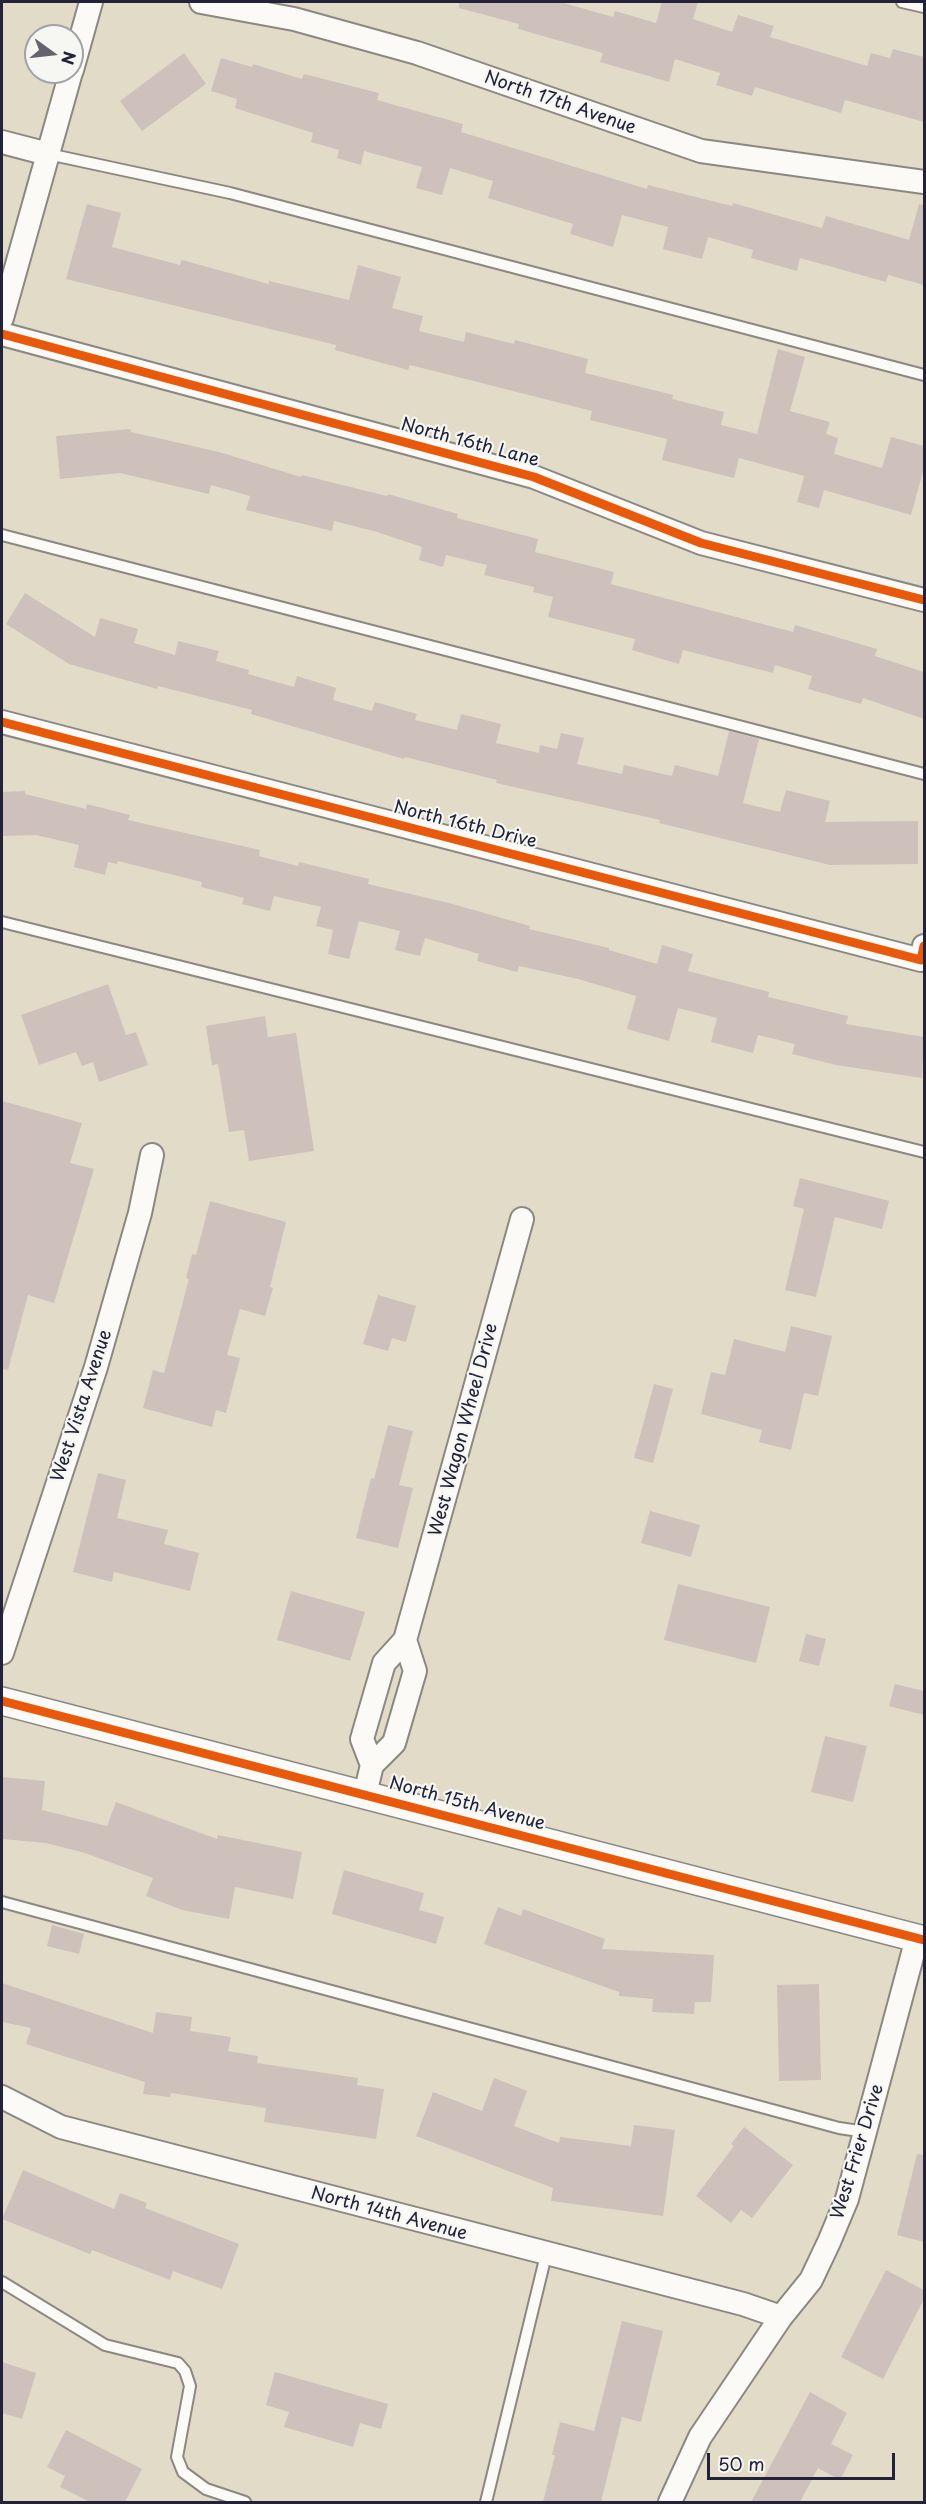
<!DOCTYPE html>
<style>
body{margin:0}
#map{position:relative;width:926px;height:2504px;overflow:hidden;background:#e2dbc8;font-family:"Playpen Sans",sans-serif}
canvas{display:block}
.frame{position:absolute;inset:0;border:3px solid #22223b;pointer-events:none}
.north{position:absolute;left:24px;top:24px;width:60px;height:60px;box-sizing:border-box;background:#f6f6f2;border:2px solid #a1a1a9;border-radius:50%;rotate:105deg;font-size:16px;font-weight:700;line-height:24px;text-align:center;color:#22223b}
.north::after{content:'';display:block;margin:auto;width:21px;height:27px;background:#65636c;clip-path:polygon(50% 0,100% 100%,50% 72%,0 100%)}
.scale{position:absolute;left:707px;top:2453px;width:188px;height:27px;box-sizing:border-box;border:3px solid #22223b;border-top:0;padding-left:8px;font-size:18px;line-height:21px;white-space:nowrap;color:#22223b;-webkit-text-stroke:4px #f6f6f2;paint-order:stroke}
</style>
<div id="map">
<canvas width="926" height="2504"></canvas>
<div class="frame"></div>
<div class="north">N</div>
<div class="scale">50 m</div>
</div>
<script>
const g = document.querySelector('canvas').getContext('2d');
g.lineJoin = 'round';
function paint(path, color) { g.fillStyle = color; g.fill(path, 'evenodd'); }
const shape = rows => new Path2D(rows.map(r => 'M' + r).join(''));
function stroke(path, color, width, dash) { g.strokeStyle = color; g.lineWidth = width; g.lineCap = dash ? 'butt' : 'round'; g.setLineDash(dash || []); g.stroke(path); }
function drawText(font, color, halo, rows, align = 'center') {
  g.font = font + ' "Playpen Sans",sans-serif'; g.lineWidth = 4.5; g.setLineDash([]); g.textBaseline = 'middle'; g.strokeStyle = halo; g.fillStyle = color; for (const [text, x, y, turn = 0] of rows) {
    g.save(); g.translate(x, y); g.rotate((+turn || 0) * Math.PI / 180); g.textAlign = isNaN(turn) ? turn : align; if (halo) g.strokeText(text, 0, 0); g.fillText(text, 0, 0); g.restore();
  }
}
const building = shape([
 [459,2,560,2,613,17,615,11,656,23,662,2,698,2,693,19,732,32,738,15,774,26,770,37,867,66,871,53,890,58,893,49,924,57,924,122,845,100,841,113,755,87,752,96,716,85,720,73,675,59,669,82,600,62,603,53,518,29,519,24,459,8],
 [184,53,206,84,142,131,120,101],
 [221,58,252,67,253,64,302,79,304,74,379,93,377,100,463,124,461,132,647,189,648,185,732,206,733,203,822,228,826,216,909,240,919,204,924,205,924,285,888,275,886,282,800,258,797,271,751,258,753,250,708,237,702,259,663,249,668,227,622,215,613,247,570,234,573,224,488,198,493,181,450,168,442,195,416,188,422,167,364,151,361,165,337,158,339,150,311,142,313,133,235,108,237,99,211,91],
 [87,204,121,213,112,247,180,265,182,260,269,284,269,281,349,300,358,265,401,277,392,308,423,316,419,331,464,342,466,332,514,344,515,340,588,359,585,373,673,395,672,399,724,412,721,425,757,434,778,349,805,357,790,411,830,422,826,434,838,438,834,454,882,468,891,437,924,446,924,468,911,515,824,490,819,508,797,502,804,476,739,458,734,478,662,460,667,439,590,420,592,411,410,365,408,370,335,350,336,345,66,279],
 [130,429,131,432,219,452,301,477,302,475,387,496,388,494,458,514,457,518,538,539,535,552,614,572,611,584,793,632,795,625,877,649,875,656,924,672,924,719,863,698,861,704,808,689,812,676,775,665,773,673,683,650,679,664,632,650,635,639,548,617,553,597,533,592,534,587,484,575,487,565,446,555,443,567,419,560,422,547,377,532,334,521,332,531,246,510,250,496,211,485,209,494,120,473,60,479,56,436],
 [25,593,95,637,100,618,138,629,134,643,175,655,178,641,219,651,216,661,249,670,248,674,294,687,297,676,336,688,333,700,372,711,375,702,417,714,415,720,457,730,461,714,501,724,496,743,539,753,540,745,557,749,561,733,584,738,577,764,622,774,624,765,672,776,675,765,718,776,729,731,759,739,743,803,780,812,786,790,830,801,825,822,918,821,918,864,830,865,659,823,660,820,496,783,497,780,405,757,404,759,251,714,252,710,158,686,157,689,69,664,6,624],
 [25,791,25,794,86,809,87,804,130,815,128,820,260,850,259,856,298,866,299,862,369,879,368,884,449,903,530,926,529,929,609,948,609,950,657,964,662,945,693,954,688,971,769,992,768,997,848,1016,846,1024,924,1037,922,1078,836,1065,792,1054,795,1044,758,1035,753,1053,711,1042,717,1018,678,1008,669,1041,627,1029,636,996,578,979,519,966,517,972,477,961,479,954,425,938,420,956,395,950,400,931,359,921,349,959,328,954,333,930,316,926,321,907,274,896,270,911,242,904,244,898,201,887,202,882,118,861,117,864,108,862,105,875,74,867,79,845,36,835,2,836,2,792],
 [108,984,126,1035,136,1032,148,1065,99,1082,93,1062,82,1066,76,1052,39,1065,21,1015],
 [265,1016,268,1037,296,1033,314,1151,249,1161,244,1130,229,1132,218,1064,212,1065,206,1026],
 [2,1101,82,1123,70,1163,94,1169,54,1303,28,1295,8,1370,2,1369],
 [800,1178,889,1201,882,1229,835,1217,816,1297,785,1290,804,1209,793,1206],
 [210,1201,286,1222,270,1287,273,1288,265,1316,240,1309,227,1355,240,1358,226,1413,216,1410,212,1427,143,1408,153,1370,164,1373,189,1279,186,1278,192,1254,196,1255],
 [378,1295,416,1306,406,1342,392,1338,388,1351,363,1344],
 [791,1326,832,1336,818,1396,804,1393,791,1450,759,1442,762,1430,701,1414,711,1372,725,1375,734,1339,785,1352],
 [654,1384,673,1389,653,1463,634,1458],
 [388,1425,413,1431,399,1485,413,1488,398,1548,356,1538,371,1478,374,1479],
 [98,1473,126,1480,117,1518,168,1530,164,1544,199,1553,190,1591,114,1572,112,1582,73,1572],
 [650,1511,700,1525,691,1557,641,1543],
 [678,1584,770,1607,756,1663,664,1640],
 [291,1591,365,1612,350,1661,277,1640],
 [806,1634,826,1639,819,1666,799,1661],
 [895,1684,924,1691,924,1715,889,1706],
 [825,1736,867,1746,853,1802,811,1792],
 [2,1777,45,1781,42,1810,107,1826,116,1802,217,1839,218,1835,302,1852,293,1899,235,1887,229,1919,182,1910,146,1896,153,1878,85,1853,46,1843,2,1839],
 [344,1870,424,1893,419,1910,444,1917,436,1944,332,1914],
 [498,1907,521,1916,523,1909,605,1939,602,1949,714,1955,711,2002,695,2002,694,2014,652,2012,653,1999,619,1996,619,1992,484,1944],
 [52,1925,84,1934,79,1954,47,1946],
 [2,1983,153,2033,156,2012,192,2017,190,2031,231,2037,228,2051,258,2056,257,2063,358,2078,357,2085,384,2089,376,2139,264,2122,266,2108,171,2093,170,2097,143,2094,145,2082,26,2044,31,2028,2,2022],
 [819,1984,821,2080,779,2081,777,1985],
 [494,2078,527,2091,514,2126,559,2143,560,2137,631,2146,634,2125,675,2130,663,2216,551,2201,553,2188,416,2136,433,2092,482,2111],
 [744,2127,793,2165,752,2218,741,2210,731,2223,696,2196,734,2146,731,2144],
 [917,2154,924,2155,924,2242,897,2235],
 [23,2170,114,2209,120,2193,147,2203,145,2208,239,2244,222,2289,173,2271,170,2280,92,2250,90,2254,2,2219],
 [886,2270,924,2290,924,2299,883,2379,841,2357],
 [622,2321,663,2331,641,2422,622,2417,601,2502,543,2502,555,2455,552,2455,560,2422,594,2431],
 [2,2362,36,2373,22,2419,2,2413],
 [275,2372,388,2404,381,2429,360,2423,353,2447,284,2427,289,2412,266,2405],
 [810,2392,847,2413,831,2444,853,2455,840,2480,818,2468,800,2502,751,2502],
 [66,2430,142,2469,125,2502,90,2502,60,2487,65,2476,47,2467]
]);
const service = shape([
 [902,2,924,7],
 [48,154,230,193,924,375],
 [2,535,924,774],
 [2,922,924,1152],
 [2,1902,839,2128,866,2132],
 [2,2282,105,2345,178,2363,185,2371,190,2386,177,2457,183,2472,206,2489,245,2502],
 [486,2502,546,2255]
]);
const minor = shape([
 [201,2,294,19,417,53,701,151,924,182],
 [72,70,91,2],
 [2,142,48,154],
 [2,318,71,72],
 [2,334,534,477,701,543,924,600],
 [2,722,921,960,924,946],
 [2,1653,96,1367,140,1213,152,1155],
 [372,1765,362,1739,384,1663,405,1640,522,1219],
 [365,1794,372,1765,394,1743,415,1671,405,1640],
 [2,2097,61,2127,743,2304,781,2317],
 [670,2502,700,2437,781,2317,811,2280,829,2242,847,2199,917,1938]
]);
const tertiary = shape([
 [2,1701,924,1940]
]);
const cycleway = shape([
 [2,334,534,477,701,543,924,600],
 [2,722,921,960,924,946],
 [2,1701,924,1940]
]);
const streetNames = [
 ["North 17th Avenue",560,103,19],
 ["North 16th Lane",470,443,15],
 ["North 16th Drive",465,825,14],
 ["West Vista Avenue",82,1406,-72],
 ["West Wagon Wheel Drive",464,1430,-75],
 ["North 15th Avenue",467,1804,15],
 ["West Frier Drive",858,2152,-73],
 ["North 14th Avenue",389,2214,15]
];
paint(building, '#cec1bc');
stroke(service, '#8b8882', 14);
stroke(minor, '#8b8882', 26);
stroke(tertiary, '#8b8882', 30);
stroke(service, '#fbfaf7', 10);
stroke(minor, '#fbfaf7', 22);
stroke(tertiary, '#fbfaf7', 27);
stroke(cycleway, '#e8590c', 9);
drawText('18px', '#22223b', '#f6f6f2', streetNames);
</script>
